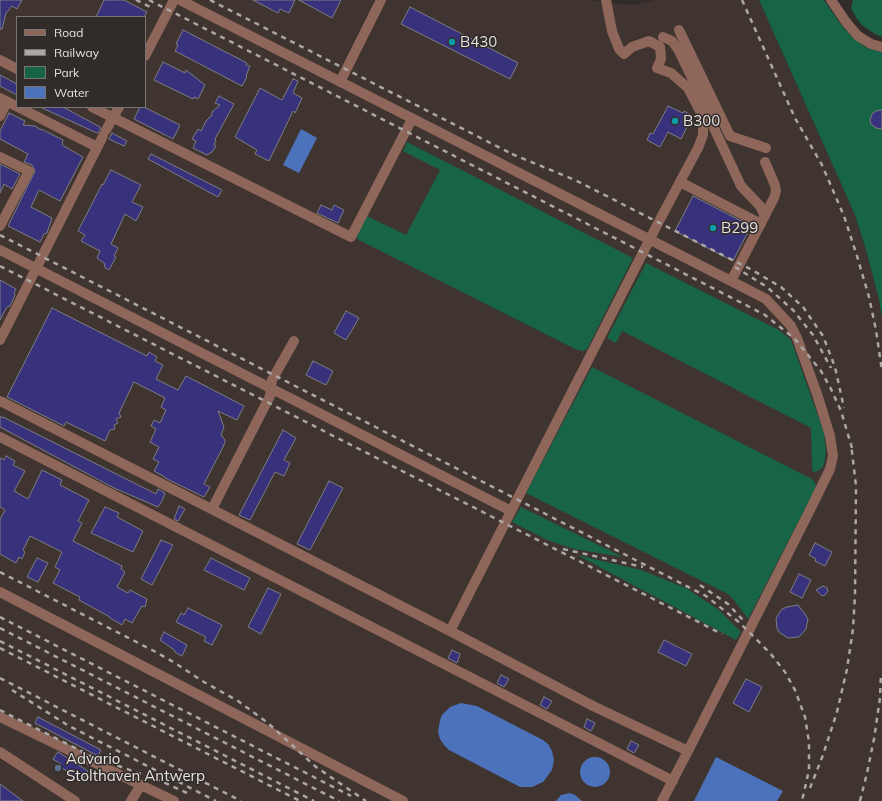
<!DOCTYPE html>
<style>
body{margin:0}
#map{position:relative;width:882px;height:801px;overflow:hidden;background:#312c2a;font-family:Mulish,sans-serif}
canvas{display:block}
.legend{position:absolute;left:16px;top:16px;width:130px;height:92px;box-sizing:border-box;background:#312c2a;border:1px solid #797573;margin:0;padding:5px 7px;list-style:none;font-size:12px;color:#e5e2e1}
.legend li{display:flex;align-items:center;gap:8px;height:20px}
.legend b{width:20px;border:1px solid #797573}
</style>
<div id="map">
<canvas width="882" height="801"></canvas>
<ul class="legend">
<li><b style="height:5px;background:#8e665a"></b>Road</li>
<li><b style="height:5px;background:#aaa7a5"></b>Railway</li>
<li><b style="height:11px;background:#176447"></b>Park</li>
<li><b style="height:11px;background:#4c72bb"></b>Water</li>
</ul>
</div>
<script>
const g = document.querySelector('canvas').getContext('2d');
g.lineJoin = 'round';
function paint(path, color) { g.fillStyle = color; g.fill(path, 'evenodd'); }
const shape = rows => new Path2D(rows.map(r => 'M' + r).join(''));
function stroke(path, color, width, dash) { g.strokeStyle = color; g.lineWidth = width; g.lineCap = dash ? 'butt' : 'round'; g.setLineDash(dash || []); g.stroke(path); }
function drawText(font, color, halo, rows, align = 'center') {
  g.font = font + ' Mulish,sans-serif'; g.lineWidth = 3; g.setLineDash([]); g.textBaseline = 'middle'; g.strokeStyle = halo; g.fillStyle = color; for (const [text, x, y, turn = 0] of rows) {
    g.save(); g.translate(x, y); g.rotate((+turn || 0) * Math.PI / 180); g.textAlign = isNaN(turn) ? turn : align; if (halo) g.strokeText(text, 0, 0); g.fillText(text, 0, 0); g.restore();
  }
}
const built = shape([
 [0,0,591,0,606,3,635,5,654,0,759,0,855,215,866,250,879,299,882,318,882,801,0,801],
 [17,17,145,17,145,107,17,107]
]);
const green = shape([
 [759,0,824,0,839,22,851,36,865,47,882,52,882,318,879,299,866,250,855,215],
 [853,0,882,0,882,37,875,34,863,26,857,19,851,8],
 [407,142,633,258,587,349,583,351,577,350,359,240,357,238,358,234,367,216,406,235,440,170,403,151],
 [646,263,779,330,791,340,824,433,826,452,824,464,822,468,818,471,813,472,812,468,811,428,622,331,616,343,607,338],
 [592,367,810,478,814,481,816,486,814,491,748,619,734,600,728,594,526,493],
 [521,507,623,557,574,549,547,540,512,522],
 [577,555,641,570,686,588,719,610,741,632,736,640]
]);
const water = shape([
 [301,129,317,138,299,173,283,165],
 [461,703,477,706,543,740,548,744,552,751,554,760,552,770,543,782,532,787,520,787,449,750,444,745,440,739,438,732,440,720,442,715,450,707],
 [716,757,783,791,777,801,694,801],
 '580 772a15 15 0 1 1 30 0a15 15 0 1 1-30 0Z',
 [570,793,575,795,582,801,556,801,561,795]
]);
const building = shape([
 [0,0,22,0,17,9,12,6,6,13,2,29,0,29,0,0],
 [104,0,124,0,147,12,144,17,96,17,104,0],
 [253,0,295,0,289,13,280,9,278,13,253,0],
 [299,0,341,0,332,18,299,0],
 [410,7,518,63,510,79,401,24,410,7],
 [183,30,247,63,246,65,250,66,246,76,247,77,242,86,175,51,178,45,176,44,183,30],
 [163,62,185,73,186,70,205,85,198,99,194,97,193,99,154,80,163,62],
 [0,75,17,84,17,95,0,86,0,75],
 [293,79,298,81,293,93,302,98,295,113,293,111,269,161,255,154,257,150,235,137,260,88,282,100,293,79],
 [219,96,234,104,215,139,216,140,214,145,216,146,212,152,207,155,193,148,196,141,192,139,198,129,201,131,206,121,212,115,212,112,220,105,215,103,219,96],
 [668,106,683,113,684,111,691,115,690,116,692,117,681,139,668,132,660,147,647,140,650,133,653,134,668,106],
 [40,107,63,107,100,127,100,131,97,133,40,107],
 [140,107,144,107,180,125,173,139,134,119,140,107],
 [882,110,882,129,876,128,871,124,870,120,872,114,876,111,882,110],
 [9,113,25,121,23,125,35,126,41,130,41,129,63,140,62,145,83,157,60,201,39,190,31,207,52,218,47,233,44,234,40,242,8,226,35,171,32,165,24,162,28,154,0,139,0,131,9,113],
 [112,133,127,141,124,146,109,139,112,133],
 [151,154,222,190,218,197,148,159,151,154],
 [0,164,20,174,12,189,4,184,0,193,0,164],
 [111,170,141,185,132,202,143,207,136,221,125,214,111,244,118,248,114,256,116,257,109,270,104,267,105,264,97,258,100,251,81,241,85,235,78,231,102,184,103,185,111,170],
 [693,196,751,226,733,261,675,231,693,196],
 [321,205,332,210,334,205,344,210,338,223,317,213,321,205],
 [0,280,16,289,14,293,15,295,10,306,7,307,0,320,0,280],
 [52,308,147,356,149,352,157,357,155,361,163,365,156,379,178,390,186,376,244,406,237,420,218,411,224,427,221,435,225,440,225,442,223,447,204,484,210,487,204,497,165,478,165,477,154,471,159,462,153,459,159,447,150,442,156,429,151,426,154,420,160,423,166,410,161,407,165,398,134,382,119,413,121,417,116,419,118,423,114,425,115,429,110,430,105,441,66,422,64,426,7,397,52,308],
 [346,311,359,318,346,340,334,333,346,311],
 [313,361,333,371,326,385,306,375,313,361],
 [0,416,2,418,3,417,156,494,158,489,165,493,162,501,158,507,114,488,0,427,0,416],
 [283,430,296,438,284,460,290,463,284,476,275,472,250,520,239,515,283,430],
 [6,456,15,461,13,465,25,471,14,491,28,499,42,470,62,480,60,485,89,500,78,521,82,523,73,541,122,566,121,569,125,572,117,587,128,593,130,590,147,599,145,607,142,606,132,623,125,619,122,625,110,618,110,617,79,600,80,597,53,583,60,570,55,567,62,552,30,536,23,550,25,552,22,559,19,557,16,563,0,554,0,519,5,510,0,507,0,458,4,460,6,456],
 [329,481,343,488,310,550,297,544,329,481],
 [179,506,185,509,178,521,174,519,179,506],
 [105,507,119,513,117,517,143,531,133,552,91,533,105,507],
 [161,540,173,545,152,585,141,579,161,540],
 [815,543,832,552,825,566,815,561,816,559,809,555,815,543],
 [37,558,48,563,38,582,27,577,37,558],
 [211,558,250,578,244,590,204,570,211,558],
 [799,574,811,580,802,598,790,592,799,574],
 [823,586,827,588,828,591,824,596,821,595,816,590,823,586],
 [268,588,281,594,261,634,248,627,268,588],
 [798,605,805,614,808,619,806,629,799,637,788,638,779,632,777,628,776,618,782,609,787,607,798,605],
 [188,608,222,625,212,645,204,641,206,637,176,622,181,613,184,615,188,608],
 [164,632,187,645,182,656,176,653,173,649,160,640,164,632],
 [664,640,692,654,686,666,658,652,664,640],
 [452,650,460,654,457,663,448,658,452,650],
 [501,675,509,679,504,687,497,683,501,675],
 [746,679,762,687,749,712,733,703,746,679],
 [544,697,552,701,547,709,540,705,544,697],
 [38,717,101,750,98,756,35,723,38,717],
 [587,719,595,723,591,731,584,727,587,719],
 [631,741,639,745,634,753,627,749,631,741],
 [58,752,88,771,82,781,59,766,61,764,53,759,58,752],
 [0,784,23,801,0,801,0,784]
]);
const minor = shape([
 [180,0,731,281],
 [606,0,612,31,619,49,624,54,632,47,649,41,660,47,661,59,657,68,671,73,688,88,701,113,703,126,703,135,698,148,656,227,450,631,593,706,688,751,810,510,830,469,833,456,830,436,818,397,797,338,791,326,766,299,731,281,774,198,776,191,775,185,765,162],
 [831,0,846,22,858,36,871,44,882,47],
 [679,30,730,136,766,148],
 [663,37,672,41,678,49,707,109,713,126,741,186,760,206,765,216],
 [145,56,174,0],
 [0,60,17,69],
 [340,82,381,0],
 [0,98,97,147],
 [92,107,351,237,412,119],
 [0,116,7,102],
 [106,130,119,107],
 [0,157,29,171,0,226],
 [680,182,761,224],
 [0,250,511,511],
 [0,340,103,136],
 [0,401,450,631],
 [0,437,673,781],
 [212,509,270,396,272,380,294,341],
 [0,592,403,801],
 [0,717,174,801],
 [0,752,75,801],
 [131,801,141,785],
 [662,801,688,751]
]);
const rail = shape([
 [136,0,154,9],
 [149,0,738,301,765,315,795,339,821,371,831,389,841,411,852,448],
 [210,0,516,156],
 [742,0,795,118,822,165,844,216,857,256,869,297,876,330,882,371],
 [512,154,575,180,752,270,781,287,803,307,823,336,835,367,844,408],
 [0,235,706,596,740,623,770,653,785,672,795,690,805,717,809,742,809,770,802,801],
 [0,266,722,634],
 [735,267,767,287,793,310,813,335,831,368],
 [563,549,643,567],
 [0,572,154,651,175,663,204,682,238,701,268,723,316,767,366,801],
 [700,585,728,604,743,620],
 [0,617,351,796],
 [0,628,339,801],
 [0,641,314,801],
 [0,648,300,801],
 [0,678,241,801],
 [12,690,69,726,216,801],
 [0,710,91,756,163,782,187,793],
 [810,788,823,755,837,712,847,669,853,629,855,595,856,486,851,443],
 [860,801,867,773,874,739,880,698,881,674]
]);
const markers = [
 [452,42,4,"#0f9aa8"],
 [675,121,4,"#0f9aa8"],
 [713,228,4,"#0f9aa8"],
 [58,768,4,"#5c6f8a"]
];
const poiNames = [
 ["B430",460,42],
 ["B300",683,121],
 ["B299",721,228],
 ["Advario",66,759],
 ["Stolthaven Antwerp",66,776]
];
paint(built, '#3f342f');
paint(green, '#176447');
paint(water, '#4c72bb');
paint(building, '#38327d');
stroke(building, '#7c7d82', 1);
stroke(minor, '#8e665a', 10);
stroke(rail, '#aaa7a5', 2.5, [5, 5]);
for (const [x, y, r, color] of markers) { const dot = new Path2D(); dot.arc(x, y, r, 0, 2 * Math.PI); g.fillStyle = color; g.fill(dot); stroke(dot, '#312c2a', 1.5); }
drawText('15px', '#e5e2e1', '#312c2a', poiNames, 'left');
</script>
